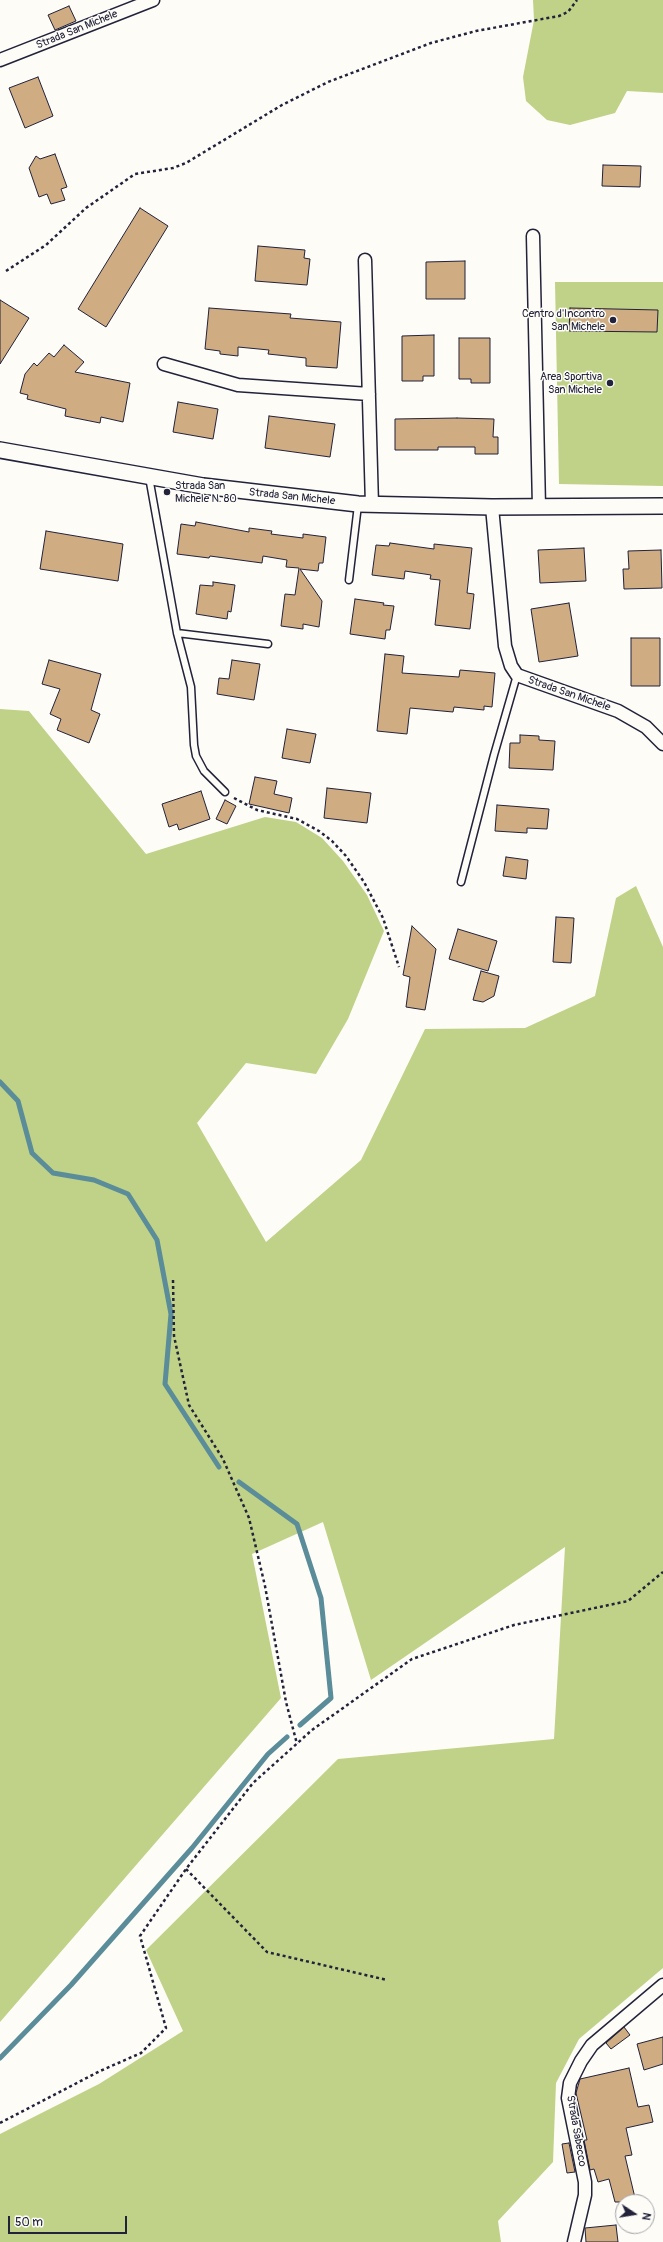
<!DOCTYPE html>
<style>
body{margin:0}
#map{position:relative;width:663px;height:2242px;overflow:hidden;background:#fdfcf7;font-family:Pangolin,sans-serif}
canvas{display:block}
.north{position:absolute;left:615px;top:2194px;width:40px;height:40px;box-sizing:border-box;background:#fdfcf7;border:1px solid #a5a5ac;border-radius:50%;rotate:102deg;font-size:11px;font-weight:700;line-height:16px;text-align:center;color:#22223b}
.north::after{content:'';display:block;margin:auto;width:14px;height:18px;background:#22223b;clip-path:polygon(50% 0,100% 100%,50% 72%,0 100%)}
.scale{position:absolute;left:8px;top:2216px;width:119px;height:18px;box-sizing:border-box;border:2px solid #22223b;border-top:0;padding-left:5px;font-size:12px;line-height:14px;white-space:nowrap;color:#22223b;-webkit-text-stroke:3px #fdfcf7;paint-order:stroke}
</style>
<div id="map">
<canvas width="663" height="2242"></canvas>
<div class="north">N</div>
<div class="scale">50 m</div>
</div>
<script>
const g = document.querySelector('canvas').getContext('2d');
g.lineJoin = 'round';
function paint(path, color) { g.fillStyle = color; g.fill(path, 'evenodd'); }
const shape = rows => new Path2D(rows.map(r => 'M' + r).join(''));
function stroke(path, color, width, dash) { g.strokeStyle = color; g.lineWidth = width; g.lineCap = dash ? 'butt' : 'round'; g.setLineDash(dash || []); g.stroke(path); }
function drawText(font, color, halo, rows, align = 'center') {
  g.font = font + ' Pangolin,sans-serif'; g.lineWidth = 3; g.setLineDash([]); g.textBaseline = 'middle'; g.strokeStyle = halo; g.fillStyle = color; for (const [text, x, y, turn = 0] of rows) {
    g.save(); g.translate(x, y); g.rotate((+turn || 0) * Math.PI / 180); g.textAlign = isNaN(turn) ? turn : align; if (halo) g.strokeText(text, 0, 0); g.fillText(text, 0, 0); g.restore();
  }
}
const green = shape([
 [533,0,663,0,663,93,627,91,615,113,570,125,547,120,526,101,523,77,534,20],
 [555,282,663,282,663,486,559,484],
 [0,709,29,711,146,854,265,817,296,822,322,838,343,861,367,895,384,931,348,1019,316,1074,246,1063,197,1123,266,1242,361,1160,425,1029,525,1028,595,996,616,898,636,886,663,947,663,1968,579,2039,556,2083,553,2162,498,2221,501,2242,0,2242,0,2134,99,2084,183,2031,146,1950,338,1759,554,1739,565,1547,371,1680,323,1522,252,1554,281,1698,0,2022]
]);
const stream = shape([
 [0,1082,18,1101,32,1153,53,1173,94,1180,128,1194,157,1240,171,1314,165,1384,219,1467],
 [239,1482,297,1524,321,1598,331,1698,300,1725],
 [0,2058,71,1985,192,1848,268,1754,287,1737]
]);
const building = shape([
 [69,6,76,21,55,30,48,15,69,6],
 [38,77,53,116,25,128,9,88,38,77],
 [55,154,67,187,61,189,65,200,51,204,47,194,39,197,29,168,36,156,40,159,55,154],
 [603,165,641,166,640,187,602,186,603,165],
 [140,208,168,226,106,327,78,309,140,208],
 [258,246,305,250,304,258,310,259,307,285,255,281,258,246],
 [465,261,465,299,426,299,426,262,465,261],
 [0,300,29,318,0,364,0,300],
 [209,308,291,314,290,318,341,322,337,368,306,366,306,358,268,354,269,350,238,347,238,356,220,354,220,351,205,349,209,308],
 [570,308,658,310,657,332,569,331,570,308],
 [434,335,434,376,423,376,423,381,402,381,402,336,434,335],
 [459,338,490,338,490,383,471,383,471,379,459,379,459,338],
 [64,345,84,362,75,372,130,383,123,422,101,417,100,423,65,416,66,409,27,399,28,395,20,393,25,374,34,363,37,366,49,353,54,357,64,345],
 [178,402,218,409,213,439,173,432,178,402],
 [269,416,335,424,330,457,265,448,269,416],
 [457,418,494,419,493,437,498,437,498,454,475,454,475,447,438,447,438,450,395,450,395,419,457,418],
 [196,522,249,532,249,528,272,531,271,534,303,538,303,534,326,537,323,563,319,563,318,571,300,569,322,601,319,627,303,624,303,629,281,626,285,594,295,595,299,568,286,567,287,560,263,556,262,563,210,556,209,558,177,554,181,524,195,526,196,522],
 [46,531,123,544,118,581,40,569,46,531],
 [390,543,434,549,434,544,472,548,467,593,474,594,470,629,435,625,440,580,430,579,431,575,405,571,404,579,372,575,376,545,389,546,390,543],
 [584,548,586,581,540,583,538,550,584,548],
 [661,550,662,588,624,589,623,569,629,569,628,551,661,550],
 [213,582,235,585,231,612,228,611,227,619,196,614,200,585,213,586,213,582],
 [355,599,384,603,383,605,394,606,390,630,386,630,385,639,350,634,355,599],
 [569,603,578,656,539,662,531,609,569,603],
 [631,638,660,638,660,686,631,686,631,638],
 [385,654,404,656,402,673,459,677,460,670,495,673,492,707,484,706,484,710,454,707,453,712,410,708,407,734,377,731,385,654],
 [49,660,101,674,91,710,100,714,89,743,57,730,61,719,50,714,60,689,42,684,49,660],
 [232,660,260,664,254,700,217,694,219,678,229,679,232,660],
 [287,729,316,734,310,763,282,758,287,729],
 [520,735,539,736,539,740,555,741,553,770,509,768,510,743,520,743,520,735],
 [255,777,277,781,274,794,292,798,289,813,249,804,255,777],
 [327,788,371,793,367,823,324,818,327,788],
 [201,791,210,819,179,830,177,824,169,827,162,804,201,791],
 [225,800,236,806,227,824,216,819,225,800],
 [497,805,549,809,547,829,527,828,527,833,495,831,497,805],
 [506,857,528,860,526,879,503,876,506,857],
 [556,917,574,918,571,963,553,962,556,917],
 [412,926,436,949,425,1010,406,1007,410,977,403,975,412,926],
 [458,929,497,941,488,971,449,959,458,929],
 [481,971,499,976,494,996,483,1002,473,1000,481,971],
 [624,2027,630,2035,611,2049,606,2043,624,2027],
 [663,2037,663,2064,644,2070,637,2044,663,2037],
 [629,2068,638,2107,649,2105,653,2122,626,2128,632,2155,625,2156,636,2202,615,2202,609,2179,598,2182,594,2169,590,2170,584,2140,587,2140,576,2093,580,2079,629,2068],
 [569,2143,575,2172,567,2173,562,2144,569,2143],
 [616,2225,618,2242,586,2242,585,2228,616,2225]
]);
const path = shape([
 [6,271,46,245,86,208,135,174,173,168,186,163,282,105,328,82,431,43,476,31,559,16,568,12,577,0],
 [234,798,257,810,297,819,319,831,332,841,346,856,364,882,383,918,399,967],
 [173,1280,174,1336,189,1405,223,1459,249,1518,265,1586,286,1702,297,1744],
 [186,1869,267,1952,387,1980],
 [0,2123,100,2071,141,2053,166,2028,140,1936,186,1869,253,1783,312,1730,412,1659,514,1625,628,1601,663,1572]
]);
const service = shape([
 [149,477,177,633,191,687,194,745,196,756,204,771,225,792],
 [349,580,358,505],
 [177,633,268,644],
 [461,882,494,755,517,675]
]);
const minor = shape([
 [0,60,153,0],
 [533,236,539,507],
 [365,260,372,505],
 [164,364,238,385,369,394],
 [492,507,505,646,511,666,517,675,618,711,646,727,663,744],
 [574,2242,585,2195,585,2182,568,2098,570,2083,581,2061,592,2045,663,1985]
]);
const tertiary = shape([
 [0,450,203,486,358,504,492,507,663,506]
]);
const markers = [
 [613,320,4,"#22223b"],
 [610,383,4,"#22223b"],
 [167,492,4,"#22223b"]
];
const streetNames = [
 ["Strada San Michele",77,30,-22],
 ["Strada San Michele",292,497,6],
 ["Strada San Michele",569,694,19],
 ["Strada Sabecco",576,2131,80]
];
const poiNames = [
 ["Centro d'Incontro",605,314],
 ["San Michele",605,327],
 ["Area Sportiva",602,377],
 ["San Michele",602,390],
 ["Strada San",175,486,"left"],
 ["Michele N. 80",175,499,"left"]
];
paint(green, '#bfd287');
stroke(stream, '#5a8c99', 5);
paint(building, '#cfac81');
stroke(building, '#22223b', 1);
stroke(service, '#22223b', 9);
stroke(minor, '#22223b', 15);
stroke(tertiary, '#22223b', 18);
stroke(path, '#22223b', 2.5, [3, 3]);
stroke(service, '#fdfcf7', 6);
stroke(minor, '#fdfcf7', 12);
stroke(tertiary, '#fdfcf7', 15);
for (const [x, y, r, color] of markers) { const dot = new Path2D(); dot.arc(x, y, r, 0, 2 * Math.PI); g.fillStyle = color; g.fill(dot); stroke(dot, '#fdfcf7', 1.5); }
drawText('11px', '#22223b', '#fdfcf7', streetNames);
drawText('11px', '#22223b', '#fdfcf7', poiNames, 'right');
</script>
